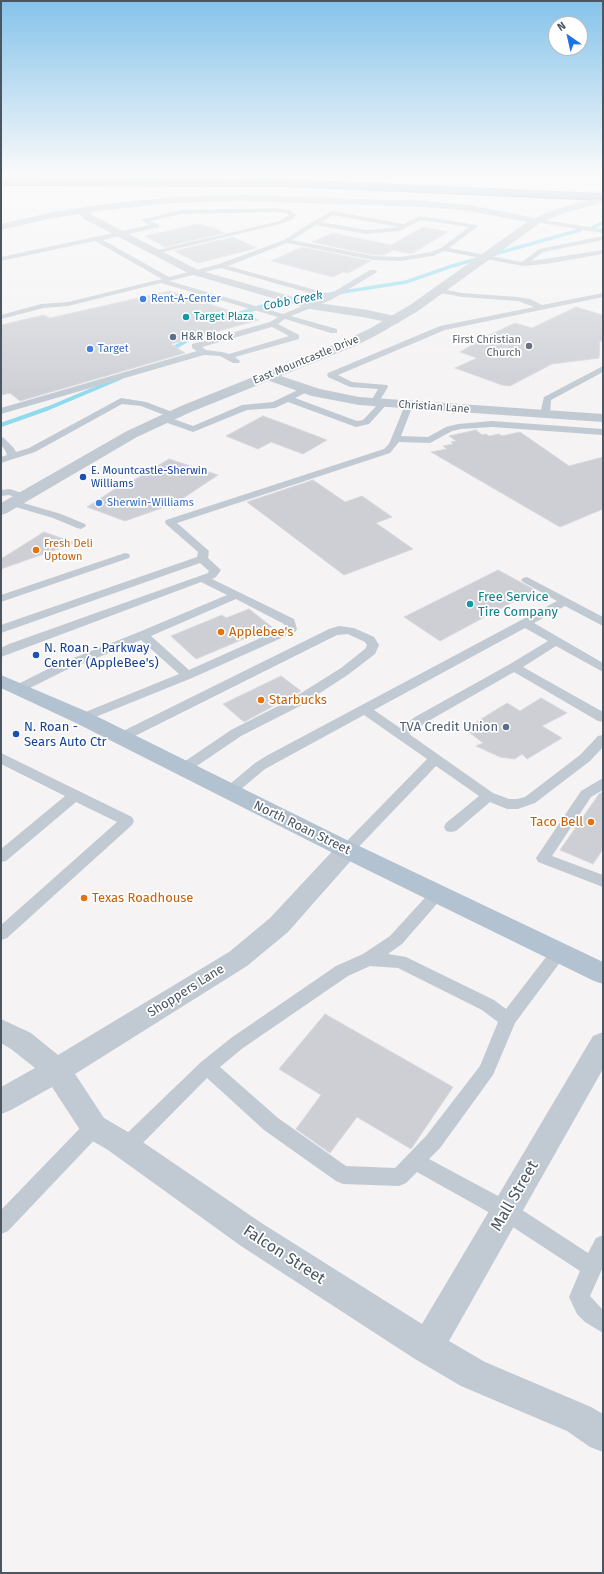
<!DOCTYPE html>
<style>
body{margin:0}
#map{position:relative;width:604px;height:1574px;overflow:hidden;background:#f5f3f3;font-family:"Fira Sans",sans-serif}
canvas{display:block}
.frame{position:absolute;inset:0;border:2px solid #4a5661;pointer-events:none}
.north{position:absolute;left:548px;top:16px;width:40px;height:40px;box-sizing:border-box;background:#fff;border:1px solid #b7bbc0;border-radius:50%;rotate:326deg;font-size:11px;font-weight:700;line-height:16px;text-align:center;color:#4a5661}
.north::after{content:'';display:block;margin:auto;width:14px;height:18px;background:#1a73e8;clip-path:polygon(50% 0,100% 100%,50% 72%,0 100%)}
</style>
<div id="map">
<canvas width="604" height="1574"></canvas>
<div class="frame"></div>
<div class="north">N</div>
</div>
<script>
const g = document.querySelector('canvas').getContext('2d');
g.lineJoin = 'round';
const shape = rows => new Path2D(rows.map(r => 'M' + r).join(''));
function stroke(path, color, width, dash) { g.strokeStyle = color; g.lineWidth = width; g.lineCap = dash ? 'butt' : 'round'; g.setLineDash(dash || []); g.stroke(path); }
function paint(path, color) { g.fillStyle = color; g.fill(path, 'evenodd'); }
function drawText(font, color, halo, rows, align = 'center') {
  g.font = font + ' "Fira Sans",sans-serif'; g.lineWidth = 3.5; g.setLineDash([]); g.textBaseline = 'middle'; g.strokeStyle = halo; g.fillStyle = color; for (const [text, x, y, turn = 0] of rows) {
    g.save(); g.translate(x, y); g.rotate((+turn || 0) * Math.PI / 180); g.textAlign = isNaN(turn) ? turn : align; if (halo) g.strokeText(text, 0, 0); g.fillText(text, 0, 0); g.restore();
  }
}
const streamFar1 = shape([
 [593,227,603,223],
 [318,296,406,282,452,266,580,230]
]);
const stream = shape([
 [231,318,241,313,273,303,324,295],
 [167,352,196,335],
 [1,425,49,408,120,378]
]);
const building = shape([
 [198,224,214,228,224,233,165,247,145,236,198,224],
 [423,227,448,232,411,254,394,250,384,255,373,255,312,242,333,233,391,245,423,227],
 [233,237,257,248,198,263,174,251,233,237],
 [302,247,371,261,348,273,343,272,333,277,271,261,302,247],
 [169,291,259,320,171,344,185,353,20,401,10,393,1,395,1,325,44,315,50,318,169,291],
 [576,307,603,315,603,341,600,341,599,358,552,364,510,386,502,385,455,368,477,358,460,352,485,337,515,323,532,328,576,307],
 [263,416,285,424,327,440,303,454,271,442,258,449,226,436,263,416],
 [476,430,482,435,486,434,489,436,499,434,502,436,520,432,569,466,603,457,603,509,560,527,431,452,447,449,443,446,453,444,451,442,456,441,449,436,476,430],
 [169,459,218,475,176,503,125,521,87,507,121,485,124,486,169,459],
 [313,480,345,502,362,496,392,517,376,523,413,549,344,575,247,502,313,480],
 [44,532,75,543,1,569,1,559,44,532],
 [498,570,535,590,440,641,404,617,498,570],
 [249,609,272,627,196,659,171,636,222,615,226,618,249,609],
 [281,676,301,691,244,722,223,704,281,676],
 [541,698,567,713,542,726,562,738,527,759,522,754,515,759,500,757,476,746,483,743,465,729,507,703,520,711,541,698],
 [603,792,603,849,593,864,560,850,599,794,603,792],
 [325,1014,453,1087,411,1149,357,1117,330,1153,296,1129,321,1095,279,1069,325,1014]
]);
const service = shape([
 [275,208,289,210,296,215,292,220,284,223,155,254,152,252,153,251,280,221,289,215,285,213,275,212,181,214,150,221,159,225,159,227,103,240,169,277,219,264,284,240,312,222,332,211,404,224,420,216,477,225,477,227,449,248,522,262,539,249,603,236,603,240,543,252,531,261,603,250,603,254,546,264,523,266,444,251,433,256,400,261,373,260,287,243,228,266,330,294,370,270,376,270,377,272,331,300,291,316,337,329,337,333,331,333,285,319,278,324,299,335,299,339,235,357,240,361,239,363,233,363,220,356,204,355,1,414,1,408,197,351,192,348,192,344,270,322,278,317,161,283,68,306,44,308,1,319,1,315,41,304,68,302,162,279,95,241,1,261,1,257,150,225,140,220,181,210,275,208],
 [333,215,399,227,366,230,321,222,333,215],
 [421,220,469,227,441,248,431,252,400,257,373,256,292,240,316,225,366,234,400,231,421,220],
 [221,268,324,297,283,314,169,281,221,268],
 [272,327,289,336,229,354,222,352,206,350,202,347,272,327],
 [536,219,603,229,603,233,534,222,534,220,536,219],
 [436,288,462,293,518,297,530,299,542,305,603,293,603,297,445,330,338,375,352,382,387,385,388,387,377,405,371,405,370,403,378,389,350,387,328,377,327,375,328,373,440,326,534,307,518,301,462,297,436,292,436,288],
 [603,366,603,372,551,400,550,414,548,416,542,416,540,414,544,397,603,366],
 [306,386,309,387,310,389,309,391,295,398,357,421,363,420,380,402,386,402,387,404,369,424,356,427,288,402,275,408,247,410,193,432,162,421,160,419,165,416,193,426,242,405,273,402,306,386],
 [121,398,146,402,175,413,177,415,172,418,141,406,122,404,35,452,1,463,1,457,7,455,5,450,1,445,1,437,4,438,13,447,16,452,29,448,121,398],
 [409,402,413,405,401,436,428,437,446,427,458,424,492,421,603,429,603,435,492,427,461,429,452,431,430,443,399,442,390,453,177,523,209,551,208,558,221,570,216,577,212,579,294,619,297,629,295,632,192,678,83,722,78,721,76,718,78,715,179,674,141,640,64,671,22,692,14,692,12,689,14,686,56,665,139,632,227,595,201,582,1,657,1,648,9,644,208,573,209,571,200,563,1,633,1,625,197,557,198,552,166,524,165,522,166,520,384,449,389,444,405,405,409,402],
 [236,599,284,624,285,627,189,670,151,636,236,599],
 [10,489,27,495,28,497,23,500,9,495,1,496,1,490,10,489],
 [13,500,61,514,85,524,86,526,81,529,77,528,53,518,9,505,8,503,9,501,13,500],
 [125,553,129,554,130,556,129,558,1,602,1,595,125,553],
 [527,577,603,617,603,626,565,606,534,623,603,663,603,672,556,646,523,667,603,712,603,722,598,721,514,672,425,723,409,734,493,793,509,799,517,799,525,797,580,755,598,736,603,735,603,747,590,761,535,803,518,809,507,809,490,802,456,831,451,832,446,831,444,827,446,823,479,796,436,766,352,854,347,855,342,854,340,850,342,846,427,759,364,715,265,769,234,795,229,797,224,795,222,792,224,789,255,763,268,755,557,601,523,582,521,580,523,578,527,577],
 [525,628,548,641,510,664,415,717,400,728,374,710,525,628],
 [339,626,354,628,374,637,379,645,375,654,349,674,300,706,241,736,188,772,183,774,178,772,176,769,178,766,231,730,290,700,341,668,365,649,367,645,365,642,348,634,337,635,125,741,120,742,115,741,113,738,115,735,329,629,339,626],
 [1,753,132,817,134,821,132,825,7,938,1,940,1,925,117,822,76,802,6,861,1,862,1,849,65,796,1,764,1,753],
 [603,778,603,790,591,797,552,856,603,875,603,887,538,862,536,858,581,791,603,778],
 [437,888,442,890,445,894,442,898,402,944,388,954,406,957,494,1000,506,1009,553,948,559,947,565,948,567,953,515,1023,493,1075,440,1148,429,1159,513,1204,588,1253,596,1238,603,1235,603,1267,590,1296,603,1310,603,1333,585,1322,577,1314,569,1297,580,1271,499,1218,417,1172,406,1183,399,1186,343,1184,336,1181,264,1130,207,1078,133,1153,126,1156,119,1153,117,1147,119,1141,201,1062,231,1038,336,966,363,954,390,936,432,890,437,888],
 [370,966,398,968,482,1010,498,1022,480,1066,426,1136,395,1168,346,1166,278,1118,220,1067,243,1048,348,976,370,966],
 [94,1119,101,1121,103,1127,101,1133,8,1231,1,1234,1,1210,87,1121,94,1119]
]);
const minor = shape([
 [82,208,86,209,92,215,198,270,311,302,368,310,399,317,401,320,399,323,395,324,368,318,310,309,190,274,84,219,77,211,82,208],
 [269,372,320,389,359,397,603,414,603,422,359,405,312,396,264,379,262,376,264,373,269,372],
 [347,842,355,844,359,850,355,856,288,932,247,966,75,1074,104,1118,128,1132,263,1224,422,1324,593,1036,603,1032,603,1069,449,1341,485,1362,591,1407,603,1414,603,1452,590,1447,567,1431,461,1386,415,1359,241,1246,108,1150,84,1136,52,1087,11,1110,1,1114,1,1087,35,1068,11,1049,1,1043,1,1019,31,1033,58,1055,229,952,270,918,339,844,347,842]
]);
const tertiary = shape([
 [242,195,424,201,469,205,535,218,556,209,603,197,603,203,564,213,540,223,418,311,377,335,355,346,191,412,137,437,7,513,1,515,1,503,127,431,181,406,345,340,369,329,410,305,527,222,469,211,424,207,242,201,173,203,106,210,53,218,1,230,1,224,53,212,106,204,173,197,242,195]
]);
const primary = shape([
 [1,675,90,713,355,844,603,962,603,984,594,981,339,856,76,723,1,688,1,675]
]);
const motorway = shape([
 [1,179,283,180,603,194,603,200,283,186,1,185,1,179]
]);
const markers = [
 [143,299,4,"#3f7fe0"],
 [186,317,4,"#0f9aa8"],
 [173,337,4,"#5c6f8a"],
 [529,346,4,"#6b7280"],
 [90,349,4,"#3f7fe0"],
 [83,477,4,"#1a4fb4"],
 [99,503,4,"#3f7fe0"],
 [36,550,4,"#e8710a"],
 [470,604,4,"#0f9aa8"],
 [221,632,4,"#e8710a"],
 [36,655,4,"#1a4fb4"],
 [261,700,4,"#e8710a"],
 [506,727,4,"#5c6f8a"],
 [16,734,4,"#1a4fb4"],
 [591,822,4,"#e8710a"],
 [84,898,4,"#e8710a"]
];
const farShopnames = [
 ["Rent-A-Center",151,299],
 ["Target",98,349],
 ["Sherwin-Williams",107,503]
];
const farCulturenames = [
 ["Target Plaza",194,317]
];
const farServicenames = [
 ["H&R Block",181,337]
];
const farWorshipnames = [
 ["First Christian",521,340],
 ["Church",521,353]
];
const farStreetnames = [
 ["East Mountcastle Drive",306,360,-22],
 ["Christian Lane",434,407,4]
];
const farTransitnames = [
 ["E. Mountcastle-Sherwin",91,471],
 ["Williams",91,484]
];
const farFoodnames = [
 ["Fresh Deli",44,544],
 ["Uptown",44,557]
];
const farWaternames = [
 ["Cobb Creek",293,301,-11]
];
const cultureNames = [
 ["Free Service",478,597],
 ["Tire Company",478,612]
];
const foodNames = [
 ["Applebee's",229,632],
 ["Starbucks",269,700],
 ["Taco Bell",583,822,"right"],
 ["Texas Roadhouse",92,898]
];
const transitNames = [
 ["N. Roan - Parkway",44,648],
 ["Center (AppleBee's)",44,663],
 ["N. Roan -",24,727],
 ["Sears Auto Ctr",24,742]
];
const serviceNames = [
 ["TVA Credit Union",498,727]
];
const streetNames = [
 ["North Roan Street",302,828,26],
 ["Shoppers Lane",186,991,-32]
];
const nearStreetnames = [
 ["Mall Street",515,1196,-60],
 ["Falcon Street",284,1255,33]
];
stroke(streamFar1, '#90daee', 3.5);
stroke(stream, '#90daee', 4);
paint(building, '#cdcfd5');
stroke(building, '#d7d9de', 1);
stroke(motorway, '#7690ad', 2);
paint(service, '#c1cad2');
paint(minor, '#c1cad2');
paint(tertiary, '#c1cad2');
paint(primary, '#b3c2d1');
paint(motorway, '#8ba5c1');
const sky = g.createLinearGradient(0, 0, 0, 397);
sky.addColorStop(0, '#85c3ea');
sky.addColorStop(0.44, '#fafafa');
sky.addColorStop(1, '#fafafa00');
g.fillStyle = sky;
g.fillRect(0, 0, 604, 397);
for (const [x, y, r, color] of markers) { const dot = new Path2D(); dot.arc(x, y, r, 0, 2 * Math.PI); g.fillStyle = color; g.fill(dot); stroke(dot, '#fff', 1.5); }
drawText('11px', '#366cbe', '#fff', farShopnames, 'left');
drawText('11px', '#0d838f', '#fff', farCulturenames, 'left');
drawText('11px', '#4e5e75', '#fff', farServicenames, 'left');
drawText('11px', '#5b616d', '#fff', farWorshipnames, 'right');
drawText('11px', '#4a5661', '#fff', farStreetnames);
drawText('11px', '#164399', '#fff', farTransitnames, 'left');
drawText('11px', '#c56008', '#fff', farFoodnames, 'left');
drawText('italic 12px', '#0c7c9b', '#fff', farWaternames);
drawText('13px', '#0d838f', '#fff', cultureNames, 'left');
drawText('13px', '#c56008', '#fff', foodNames, 'left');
drawText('13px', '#164399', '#fff', transitNames, 'left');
drawText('13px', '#4e5e75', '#fff', serviceNames, 'right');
drawText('13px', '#4a5661', '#fff', streetNames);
drawText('16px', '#4a5661', '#fff', nearStreetnames);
</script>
